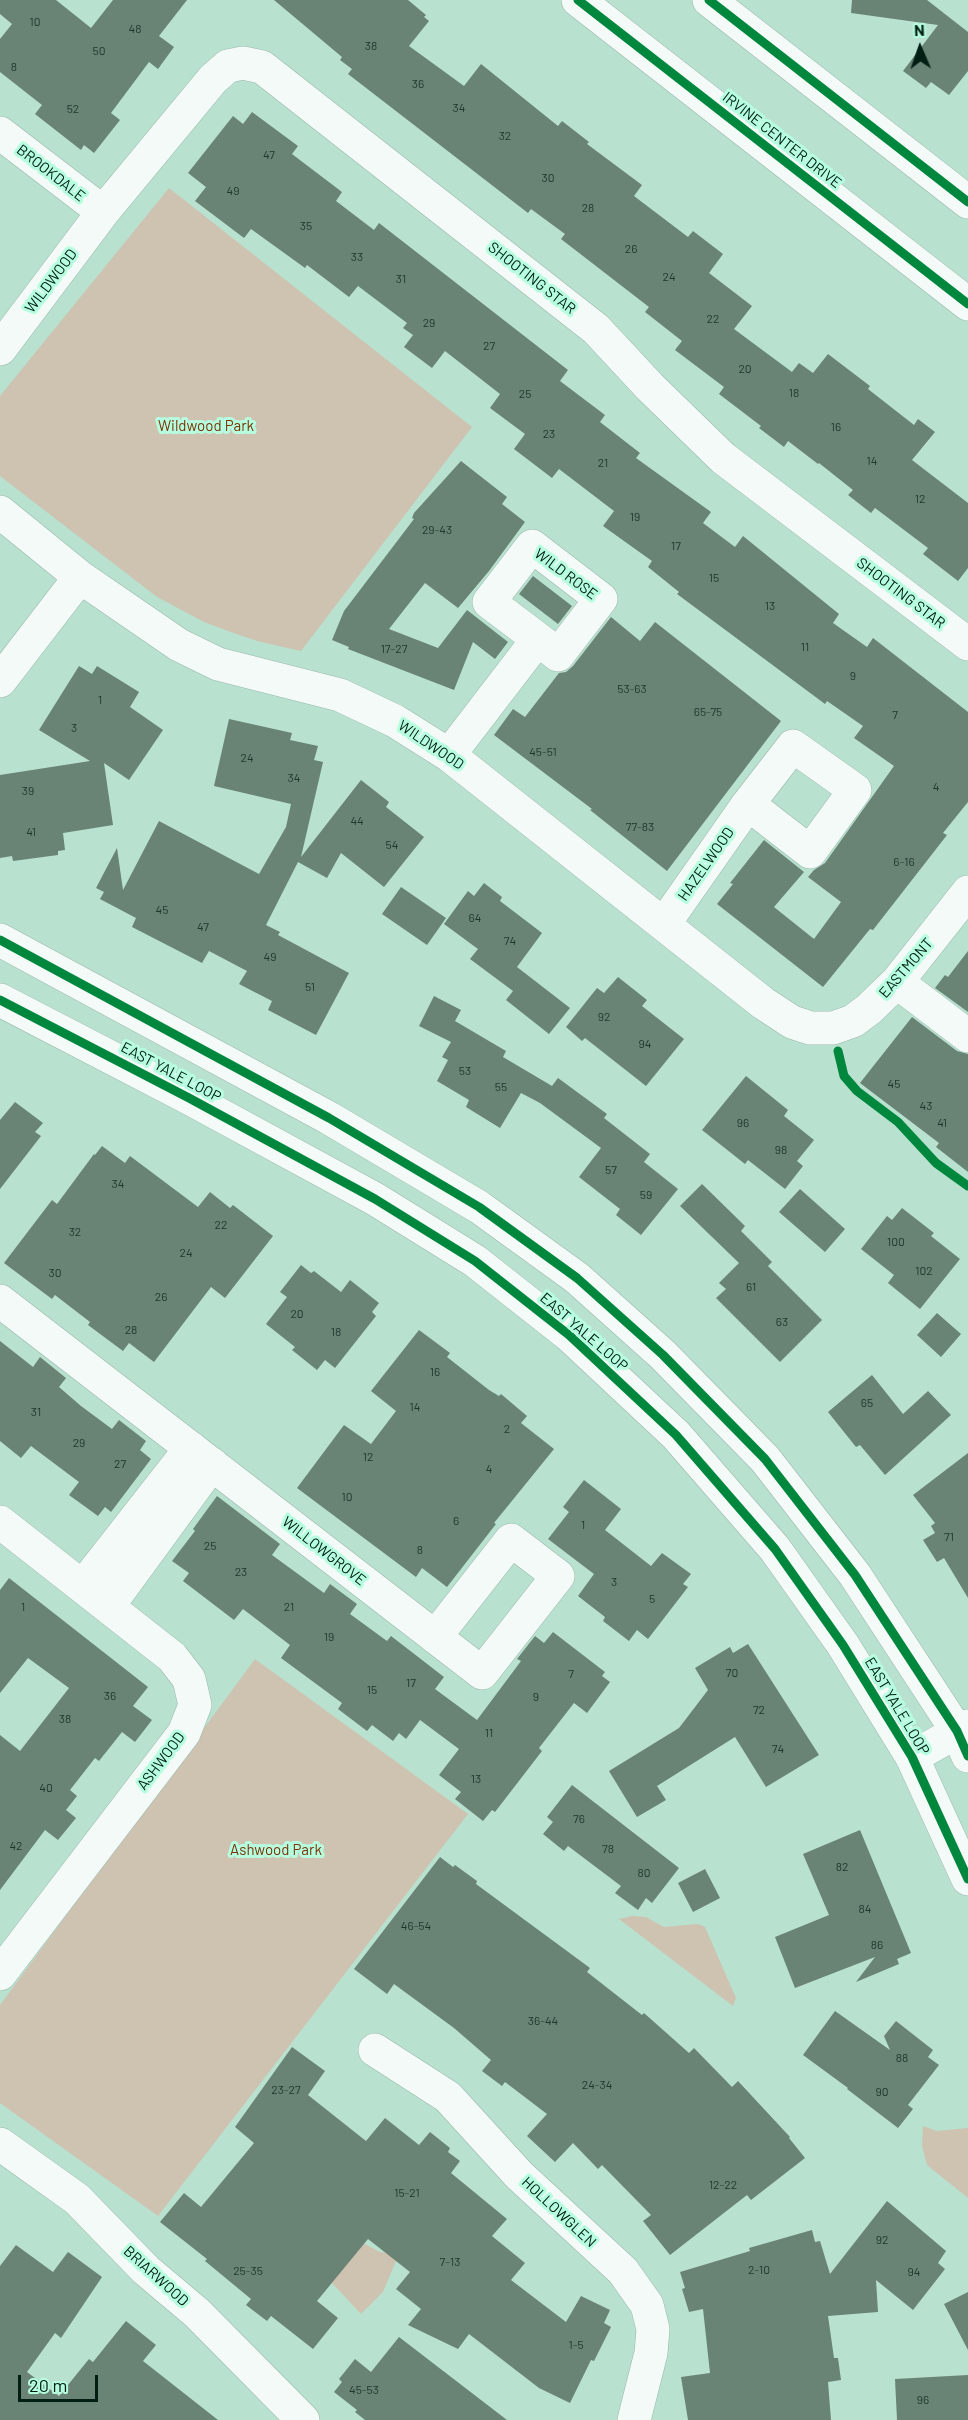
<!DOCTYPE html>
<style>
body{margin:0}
#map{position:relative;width:968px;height:2420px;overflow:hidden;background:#b9e1d0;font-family:Barlow,sans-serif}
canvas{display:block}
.north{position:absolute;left:890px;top:18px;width:60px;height:60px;-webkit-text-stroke:4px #b6fedf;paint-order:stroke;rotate:358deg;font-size:16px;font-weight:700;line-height:24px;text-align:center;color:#021f15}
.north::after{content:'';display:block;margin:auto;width:21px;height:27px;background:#021f15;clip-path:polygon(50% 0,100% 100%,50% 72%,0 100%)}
.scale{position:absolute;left:18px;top:2375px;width:80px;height:27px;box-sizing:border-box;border:3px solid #021f15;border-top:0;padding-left:8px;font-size:18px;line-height:21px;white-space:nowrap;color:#021f15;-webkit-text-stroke:4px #b6fedf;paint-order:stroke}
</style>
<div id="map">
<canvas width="968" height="2420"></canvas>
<div class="north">N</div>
<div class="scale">20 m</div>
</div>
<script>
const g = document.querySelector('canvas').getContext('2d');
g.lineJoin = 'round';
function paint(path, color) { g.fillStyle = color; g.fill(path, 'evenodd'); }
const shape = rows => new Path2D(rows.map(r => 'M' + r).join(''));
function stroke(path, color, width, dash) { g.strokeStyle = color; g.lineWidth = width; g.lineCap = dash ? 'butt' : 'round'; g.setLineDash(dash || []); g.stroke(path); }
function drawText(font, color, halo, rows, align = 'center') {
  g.font = font + ' Barlow,sans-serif'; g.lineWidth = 6; g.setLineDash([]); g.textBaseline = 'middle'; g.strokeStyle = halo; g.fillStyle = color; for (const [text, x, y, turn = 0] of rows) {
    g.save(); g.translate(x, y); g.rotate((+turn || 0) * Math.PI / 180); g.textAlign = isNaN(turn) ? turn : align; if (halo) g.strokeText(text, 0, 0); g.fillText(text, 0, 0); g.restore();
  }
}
const green = shape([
 [169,188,472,427,301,651,257,641,228,631,204,622,157,597,0,476,0,396],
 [255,1659,468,1814,158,2216,0,2103,0,2005],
 [632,1916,646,1917,664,1927,698,1924,705,1927,736,1998,733,2006,619,1919],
 [923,2126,937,2131,968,2128,968,2198,927,2165,922,2146],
 [363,2243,380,2252,391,2253,398,2256,383,2292,361,2314,331,2282]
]);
const building = shape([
 [0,0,56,0,91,28,113,0,187,0,159,36,174,47,158,69,149,62,111,113,120,120,94,153,84,145,81,150,35,114,42,105,0,72,0,39,12,24,0,14],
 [274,0,408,0,426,15,424,17,429,21,409,46,464,86,481,64,558,126,562,121,589,142,587,144,642,185,634,196,688,237,693,231,723,254,709,273,752,306,734,329,792,372,799,363,813,373,828,354,870,386,868,389,914,425,918,419,935,432,912,460,968,503,968,568,958,581,923,554,928,548,875,508,871,513,848,495,853,490,819,463,818,464,788,441,784,447,759,428,761,426,719,394,724,387,675,350,682,341,645,312,649,307,561,239,565,234,531,209,528,213,348,74,352,69,340,60,342,57],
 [852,0,927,0,968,32,968,71,949,95,931,82,926,88,903,71,938,25,851,13],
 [252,112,298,146,292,154,342,192,336,201,374,230,379,223,568,370,560,381,605,415,600,422,640,453,636,458,711,512,703,523,735,547,743,536,839,614,833,623,867,647,873,638,968,712,968,802,943,833,947,835,873,930,870,929,823,987,717,904,733,884,730,883,764,840,804,872,774,907,814,939,841,902,808,877,814,870,825,863,894,766,854,738,863,726,827,701,825,704,677,594,679,592,648,567,652,561,603,526,614,511,559,469,552,478,514,449,525,434,490,408,500,394,445,351,432,368,404,347,413,335,403,328,407,323,358,286,349,297,307,265,305,268,251,229,244,238,195,201,206,187,188,173,233,116,243,124],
 [461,461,507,497,502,504,525,522,489,571,458,608,425,583,389,629,438,648,467,610,508,642,495,659,473,642,454,690,348,649,349,647,332,640,344,611,414,519,412,518,414,513],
 [533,576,572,606,558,624,519,594],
 [611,617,640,641,655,622,781,721,667,871,590,810,592,809,494,735,513,709,525,717,559,673,566,672,573,666],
 [79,666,92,674,97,666,139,692,130,707,163,730,129,780,104,763,113,825,63,833,65,850,58,851,58,855,13,861,12,856,0,858,0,775,90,761,39,730],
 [229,719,292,733,290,740,318,746,314,760,323,762,301,857,361,780,389,802,386,807,424,837,384,887,341,853,327,878,298,862,266,925,280,932,278,935,349,973,316,1035,268,1010,272,1001,239,984,247,971,209,951,202,963,132,927,136,918,100,899,104,892,96,888,117,848,123,890,159,821,259,874,286,827,291,804,214,786],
 [484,883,502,897,500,901,542,933,517,967,570,1008,549,1034,506,1000,513,991,470,959,478,949,444,924,468,891,474,896],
 [401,887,446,918,427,945,382,914],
 [968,951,968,1012,935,988,945,975,948,977],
 [618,977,647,1000,642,1006,684,1039,646,1086,585,1038,582,1041,566,1027,597,988,604,993],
 [434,996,461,1010,455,1021,506,1051,503,1057,552,1086,558,1078,607,1114,604,1118,650,1154,644,1162,678,1189,641,1235,616,1215,620,1209,579,1177,601,1148,540,1103,521,1093,500,1128,466,1107,469,1100,437,1081,448,1060,442,1057,451,1042,419,1026],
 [912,1017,957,1051,968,1054,968,1172,936,1147,939,1143,860,1083],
 [746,1076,788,1110,784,1116,814,1140,797,1161,803,1166,785,1189,748,1160,745,1164,702,1130],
 [15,1102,43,1123,35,1132,41,1136,0,1189,0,1120],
 [102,1146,125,1163,130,1156,198,1207,210,1192,230,1208,233,1205,273,1236,225,1298,211,1287,154,1362,129,1343,123,1351,88,1325,90,1322,55,1295,52,1299,4,1263,52,1200,57,1204,94,1154,95,1155],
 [702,1184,745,1226,741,1231,772,1262,768,1266,822,1320,780,1362,716,1298,726,1289,719,1283,739,1263,680,1206],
 [800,1189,845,1229,825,1252,779,1212],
 [902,1208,934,1233,931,1236,960,1259,920,1309,888,1283,894,1275,861,1249,887,1216,892,1220],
 [301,1265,311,1273,314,1271,341,1292,350,1280,379,1303,372,1312,376,1316,335,1368,325,1360,317,1370,292,1350,295,1347,266,1324,287,1297,280,1292],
 [937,1313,961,1334,941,1357,917,1335],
 [419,1330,450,1353,447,1357,489,1390,499,1396,501,1394,527,1416,521,1423,554,1449,494,1523,496,1524,447,1587,422,1568,416,1577,297,1488,344,1425,371,1444,396,1411,371,1391],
 [0,1341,33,1367,40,1357,66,1378,59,1387,81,1406,112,1429,119,1420,146,1441,140,1450,151,1459,111,1512,105,1507,98,1516,69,1495,79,1482,31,1446,21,1458,0,1441],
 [872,1375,903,1414,928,1391,951,1415,885,1475,860,1445,856,1447,828,1412],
 [968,1453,968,1598,944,1558,937,1562,923,1540,935,1533,931,1526,935,1523,913,1495],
 [584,1480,621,1509,605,1530,651,1566,662,1553,691,1574,683,1584,688,1587,648,1639,637,1630,629,1641,603,1621,605,1617,578,1596,594,1574,548,1539,569,1512,563,1507],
 [217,1496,280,1544,272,1555,324,1593,330,1584,357,1604,350,1614,387,1641,391,1636,444,1677,435,1689,477,1720,521,1661,517,1659,535,1636,544,1643,553,1632,605,1672,602,1676,610,1682,587,1713,574,1703,539,1748,542,1751,495,1812,492,1810,483,1821,455,1799,461,1792,439,1775,459,1749,420,1720,406,1739,399,1733,393,1741,372,1725,367,1731,338,1709,342,1703,281,1658,290,1645,243,1609,234,1620,183,1581,189,1573,172,1561,195,1531,193,1529],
 [9,1578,148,1687,133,1706,152,1720,135,1742,122,1732,99,1761,95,1758,70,1790,77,1796,66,1810,76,1818,58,1840,45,1830,0,1890,0,1735,20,1751,69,1688,28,1658,0,1693,0,1590],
 [748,1644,819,1755,766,1787,735,1737,657,1786,666,1800,637,1817,609,1771,679,1728,708,1690,695,1668,730,1647,733,1653],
 [572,1785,679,1868,652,1903,646,1898,638,1910,615,1893,621,1886,568,1846,564,1851,543,1834,553,1822,547,1817],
 [860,1830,911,1953,897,1959,899,1964,856,1982,875,1957,795,1988,775,1937,829,1915,803,1854],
 [440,1857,453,1867,455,1865,477,1881,476,1884,590,1968,587,1972,642,2015,644,2013,689,2053,694,2048,732,2087,738,2081,790,2137,789,2138,805,2158,751,2200,747,2195,670,2255,643,2221,651,2215,602,2165,598,2169,573,2143,555,2162,527,2136,547,2114,505,2082,502,2086,482,2071,491,2060,454,2028,394,1984,387,1994,354,1969],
 [705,1869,720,1898,693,1912,678,1883],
 [835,2011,890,2050,884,2036,896,2021,933,2050,928,2057,939,2065,908,2105,913,2109,898,2128,847,2089,848,2088,803,2055],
 [292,2047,325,2071,308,2095,366,2141,385,2118,419,2145,430,2132,450,2148,448,2152,460,2161,451,2173,507,2219,492,2236,525,2263,511,2280,566,2322,581,2296,610,2310,604,2323,611,2327,594,2361,591,2360,570,2403,539,2388,469,2334,458,2349,408,2325,421,2309,396,2289,410,2272,368,2239,317,2301,338,2318,313,2349,271,2316,267,2321,246,2305,251,2299,205,2261,207,2259,160,2222,184,2193,201,2207,254,2143,235,2127],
 [887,2201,946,2251,938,2263,945,2269,913,2310,876,2280,878,2312,828,2316,834,2358,838,2358,841,2380,828,2382,831,2420,688,2420,681,2377,710,2373,703,2309,689,2312,682,2289,685,2288,680,2272,750,2251,749,2248,812,2230,815,2242,820,2241,830,2274],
 [16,2245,53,2272,68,2252,102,2277,61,2338,55,2333,27,2372,59,2396,89,2359,93,2362,126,2321,156,2345,143,2361,218,2420,0,2420,0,2266],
 [968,2292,968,2350,944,2304],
 [399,2337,507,2420,365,2420,355,2412,357,2410,334,2392,342,2382,339,2379,355,2359,371,2372],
 [968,2375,968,2420,897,2420,895,2379]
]);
const minor = shape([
 [0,133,103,212],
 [0,349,103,212,213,79,228,66,243,63,262,67,596,329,650,387,723,458,968,644],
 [0,512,80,577,179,645,218,664,340,695,395,721,449,755,763,1003,792,1022,810,1028,833,1028,853,1021,869,1009,897,982,968,892],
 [0,681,80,577],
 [449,755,538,639,558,655,601,599,532,546,489,602,538,639],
 [664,924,748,804,793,746,855,790,810,852,748,804],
 [897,982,968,1036],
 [0,1301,482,1673,558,1576,511,1540,435,1637],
 [0,1522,172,1657,189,1679,195,1705,184,1733,0,1974],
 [83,1586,191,1448],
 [109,1605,212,1464],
 [912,1757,968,1726],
 [375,2050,448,2097,519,2175,623,2271,647,2305,653,2329,651,2353,634,2420],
 [0,2144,77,2199,146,2270,197,2313,303,2420]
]);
const major = shape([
 [578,0,968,304],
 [709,0,968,202],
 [0,940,329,1118,479,1207,577,1278,663,1355,765,1459,855,1575,957,1731,968,1756],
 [0,1000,189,1098,375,1199,475,1261,569,1335,676,1435,775,1549,843,1645,912,1757,968,1879]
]);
const cycleway = shape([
 [578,0,968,304],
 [709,0,968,202],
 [0,940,329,1118,479,1207,577,1278,663,1355,765,1459,855,1575,957,1731,968,1756],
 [0,1000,189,1098,375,1199,475,1261,569,1335,676,1435,775,1549,843,1645,912,1757,968,1879],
 [838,1051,844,1076,857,1091,898,1122,936,1163,968,1186]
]);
const numberNames = [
 ["10",35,22],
 ["48",135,29],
 ["38",371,46],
 ["50",99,51],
 ["8",14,67],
 ["36",418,84],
 ["34",459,108],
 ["52",73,109],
 ["32",505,136],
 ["47",269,155],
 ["30",548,178],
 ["49",233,191],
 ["28",588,208],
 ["35",306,226],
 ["26",631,249],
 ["33",357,257],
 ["24",669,277],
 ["31",401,279],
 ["22",713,319],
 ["29",429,323],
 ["27",489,346],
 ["20",745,369],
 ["18",794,393],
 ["25",525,394],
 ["16",836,427],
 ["23",549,434],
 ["14",872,461],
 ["21",603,463],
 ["12",920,499],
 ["19",635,517],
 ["29-43",437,530],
 ["17",676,546],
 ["15",714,578],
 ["13",770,606],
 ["11",805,647],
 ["17-27",394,649],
 ["9",853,676],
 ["53-63",632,689],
 ["1",100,700],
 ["65-75",708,712],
 ["7",895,715],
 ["3",74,728],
 ["45-51",543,752],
 ["24",247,758],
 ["34",294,778],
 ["4",936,787],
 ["39",28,791],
 ["44",357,821],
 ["77-83",640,827],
 ["41",31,832],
 ["54",392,845],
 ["6-16",904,862],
 ["45",162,910],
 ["64",475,918],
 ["47",203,927],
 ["74",510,941],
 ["49",270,957],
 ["51",310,987],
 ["92",604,1017],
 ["94",645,1044],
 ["53",465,1071],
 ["45",894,1084],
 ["55",501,1087],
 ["43",926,1106],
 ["96",743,1123],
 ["41",942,1123],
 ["98",781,1150],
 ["57",611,1170],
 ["34",118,1184],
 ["59",646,1195],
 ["22",221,1225],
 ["32",75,1232],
 ["100",896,1242],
 ["24",186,1253],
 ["102",924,1271],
 ["30",55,1273],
 ["61",751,1287],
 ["26",161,1297],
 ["20",297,1314],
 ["63",782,1322],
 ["28",131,1330],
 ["18",336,1332],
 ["16",435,1372],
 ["65",867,1403],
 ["14",415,1407],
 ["31",36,1412],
 ["2",507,1429],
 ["29",79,1443],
 ["12",368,1457],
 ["27",120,1464],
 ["4",489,1469],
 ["10",347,1497],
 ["6",456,1521],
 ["1",583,1525],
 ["71",949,1537],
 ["25",210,1546],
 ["8",420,1550],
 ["23",241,1572],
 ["3",614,1582],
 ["5",652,1599],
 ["1",23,1607],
 ["21",289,1607],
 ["19",329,1637],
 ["70",732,1673],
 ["7",571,1674],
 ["17",411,1683],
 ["15",372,1690],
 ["36",110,1696],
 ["9",536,1697],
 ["72",759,1710],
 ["38",65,1719],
 ["11",489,1733],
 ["74",778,1749],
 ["13",476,1779],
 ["40",46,1788],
 ["76",579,1819],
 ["42",16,1846],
 ["78",608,1849],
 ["82",842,1867],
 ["80",644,1873],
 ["84",865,1909],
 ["46-54",416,1926],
 ["86",877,1945],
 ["36-44",543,2021],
 ["88",902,2058],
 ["24-34",597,2085],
 ["23-27",286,2090],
 ["90",882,2092],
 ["12-22",723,2185],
 ["15-21",407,2193],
 ["92",882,2240],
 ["7-13",450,2262],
 ["2-10",759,2270],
 ["25-35",248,2271],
 ["94",914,2272],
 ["1-5",576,2345],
 ["45-53",364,2390],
 ["96",923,2400]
];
const streetNames = [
 ["IRVINE CENTER DRIVE",782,140,38],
 ["BROOKDALE",51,173,38],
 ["SHOOTING STAR",532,278,38],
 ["WILDWOOD",51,281,-53],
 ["WILD ROSE",566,574,37],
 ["SHOOTING STAR",901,593,37],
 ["WILDWOOD",431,745,34],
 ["HAZELWOOD",706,864,-55],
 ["EASTMONT",906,968,-49],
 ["EAST YALE LOOP",171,1072,28],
 ["EAST YALE LOOP",584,1332,41],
 ["WILLOWGROVE",324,1551,38],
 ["EAST YALE LOOP",897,1706,59],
 ["ASHWOOD",161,1761,-53],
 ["HOLLOWGLEN",559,2212,43],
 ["BRIARWOOD",156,2276,42]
];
const parkNames = [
 ["Wildwood Park",206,426],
 ["Ashwood Park",276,1850]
];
paint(green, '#cdc3b0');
paint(building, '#698374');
stroke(minor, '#98b7aa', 34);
stroke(major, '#98b7aa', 34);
stroke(minor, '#f4faf8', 33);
stroke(major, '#f4faf8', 33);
stroke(cycleway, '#00873e', 9);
drawText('12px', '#1c382d', null, numberNames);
drawText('15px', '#021f15', '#b6fedf', streetNames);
drawText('15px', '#7b3307', '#b6fedf', parkNames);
</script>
